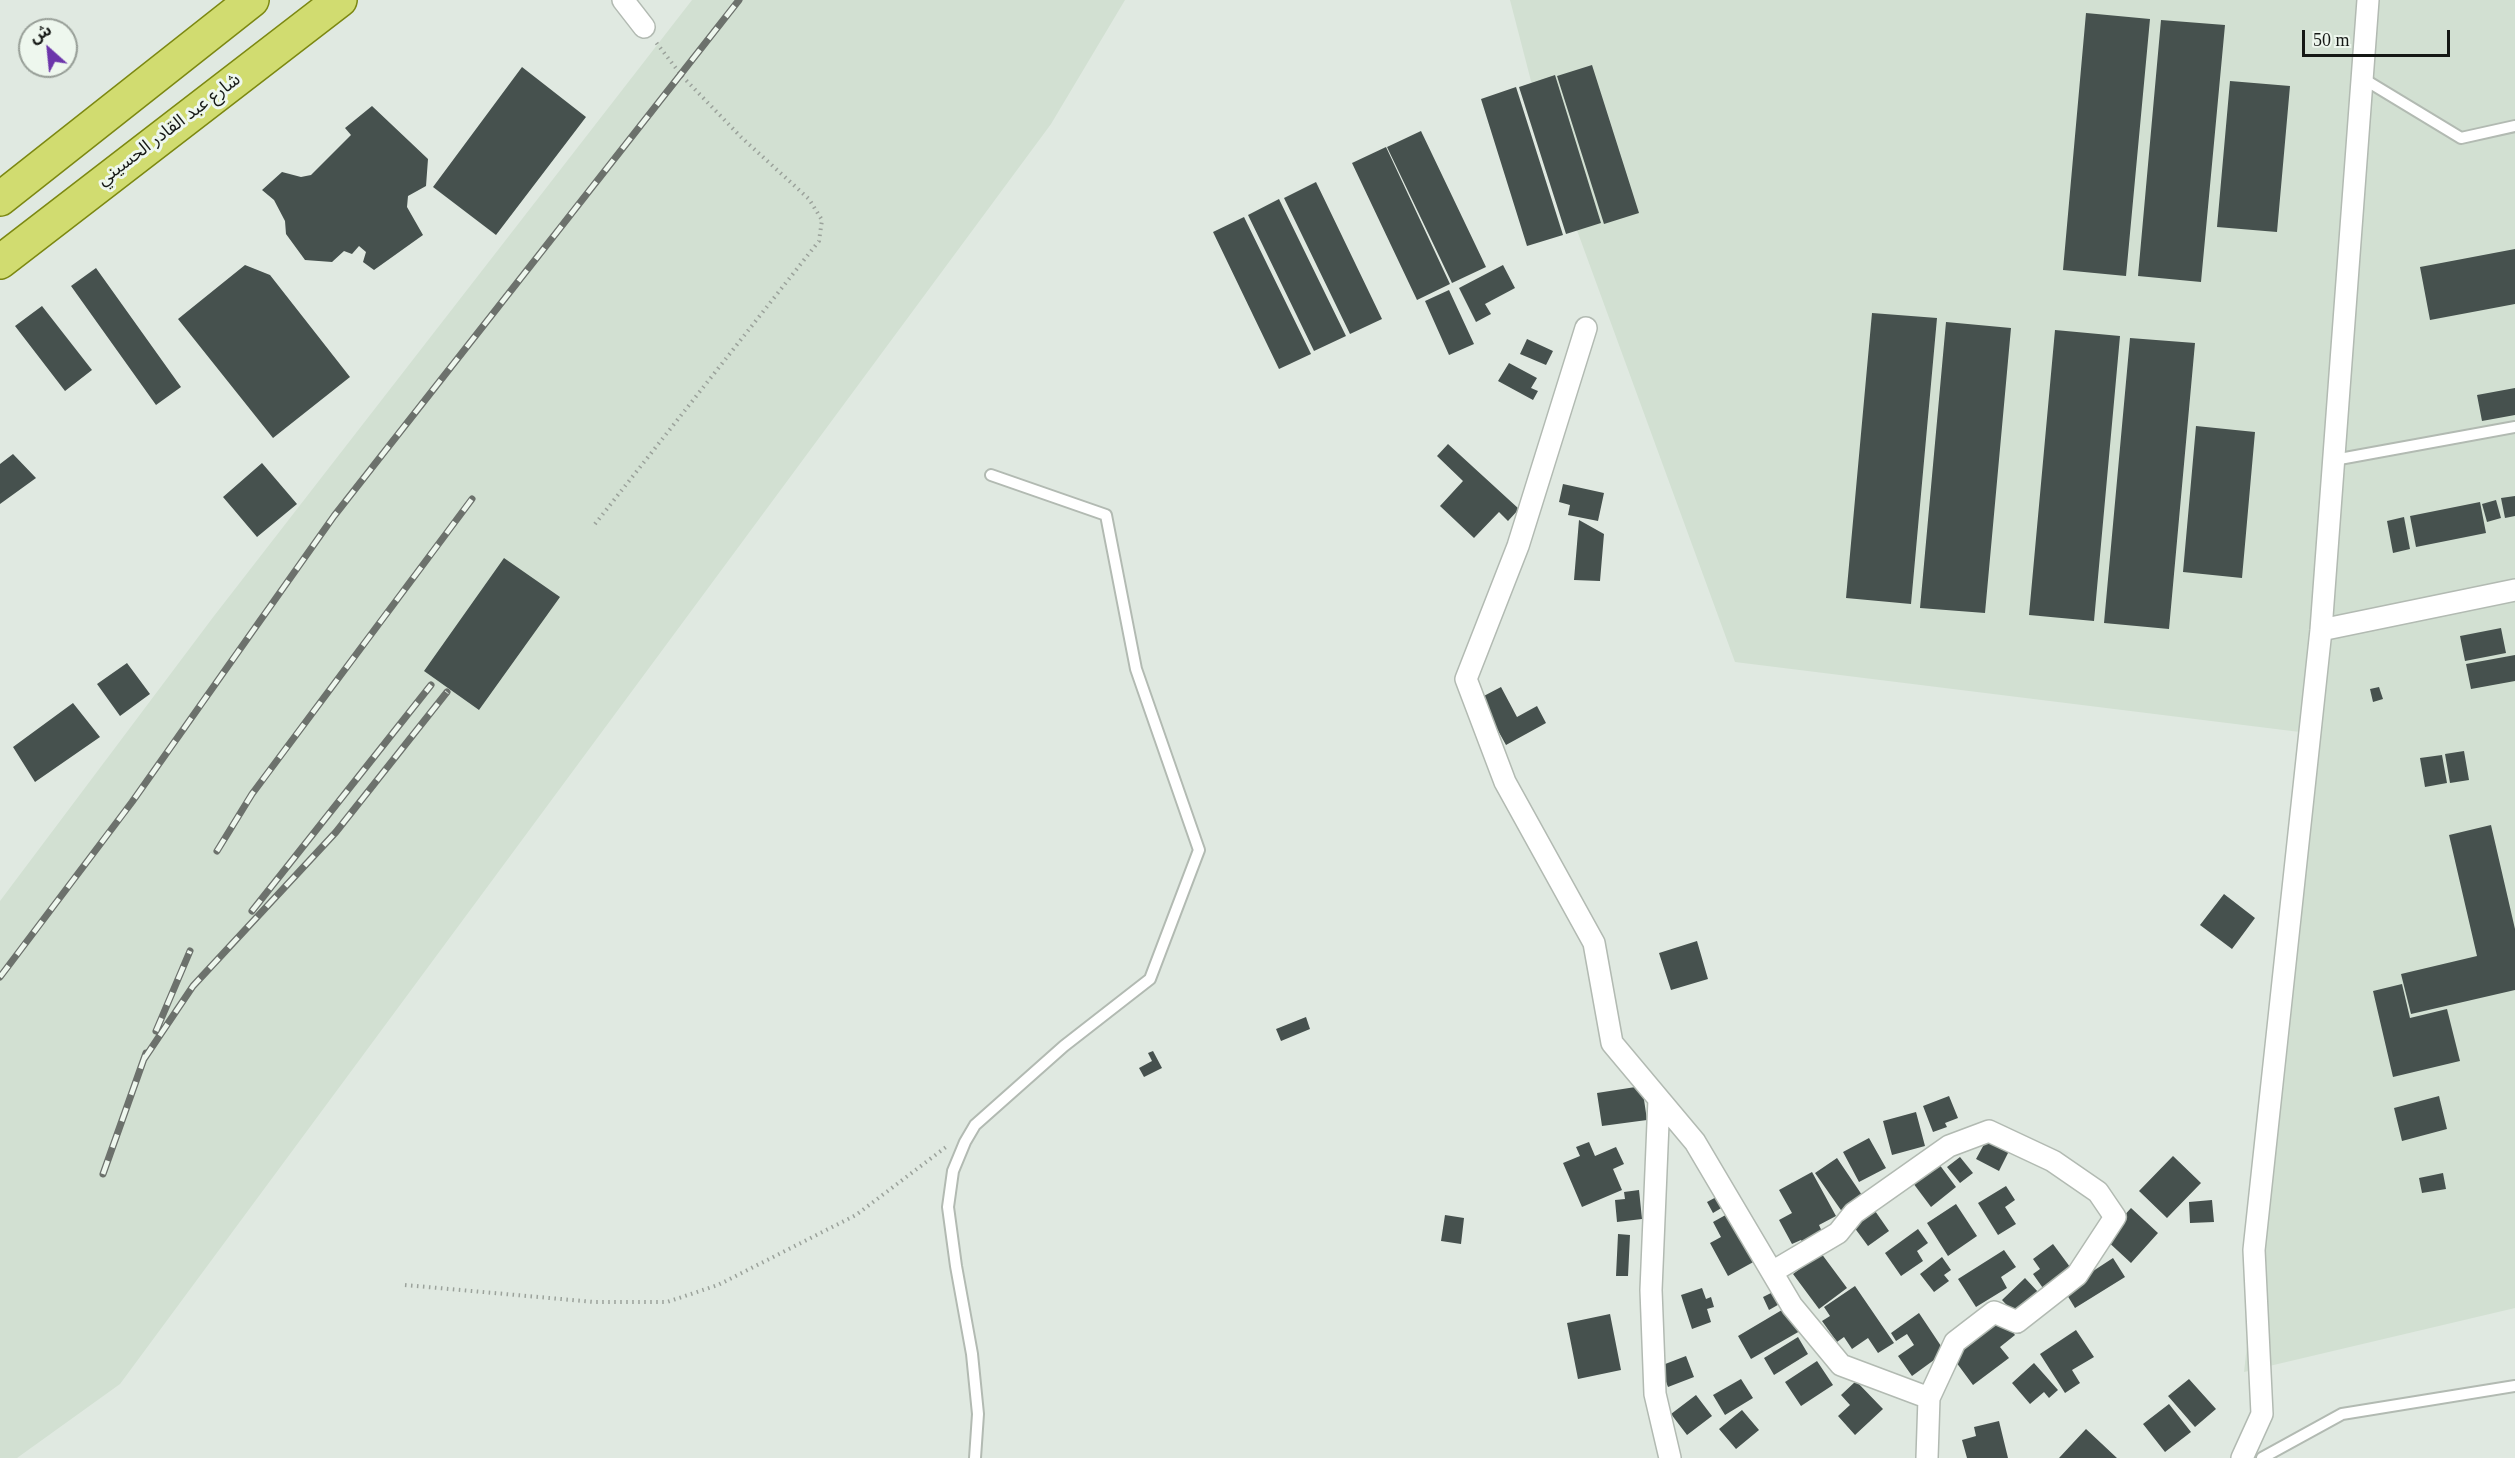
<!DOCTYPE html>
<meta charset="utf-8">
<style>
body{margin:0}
#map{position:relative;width:2515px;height:1458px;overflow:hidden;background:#e0e9e1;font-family:"Times New Roman","Noto Sans Arabic",serif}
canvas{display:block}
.north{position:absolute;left:18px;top:18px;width:60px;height:60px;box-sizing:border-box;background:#eef7ee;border:2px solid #979e97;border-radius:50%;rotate:333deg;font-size:16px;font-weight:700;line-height:24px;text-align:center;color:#151815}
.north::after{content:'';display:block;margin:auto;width:21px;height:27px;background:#6c35ab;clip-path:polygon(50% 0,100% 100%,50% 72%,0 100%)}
.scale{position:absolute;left:2302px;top:30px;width:148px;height:27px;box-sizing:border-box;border:3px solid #151815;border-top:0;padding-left:8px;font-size:18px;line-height:21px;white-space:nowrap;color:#151815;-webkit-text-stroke:4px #eef7ee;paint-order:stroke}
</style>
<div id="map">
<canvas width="2515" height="1458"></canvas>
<div class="north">ش</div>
<div class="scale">50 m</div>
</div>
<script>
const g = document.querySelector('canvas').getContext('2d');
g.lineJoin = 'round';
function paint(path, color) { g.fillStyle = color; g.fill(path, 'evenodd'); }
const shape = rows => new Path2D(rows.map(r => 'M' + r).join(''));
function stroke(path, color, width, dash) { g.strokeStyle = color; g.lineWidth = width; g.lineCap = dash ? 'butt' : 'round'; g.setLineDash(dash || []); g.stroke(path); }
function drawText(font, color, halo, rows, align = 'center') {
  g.font = font + ' "Times New Roman","Noto Sans Arabic",serif'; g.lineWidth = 6; g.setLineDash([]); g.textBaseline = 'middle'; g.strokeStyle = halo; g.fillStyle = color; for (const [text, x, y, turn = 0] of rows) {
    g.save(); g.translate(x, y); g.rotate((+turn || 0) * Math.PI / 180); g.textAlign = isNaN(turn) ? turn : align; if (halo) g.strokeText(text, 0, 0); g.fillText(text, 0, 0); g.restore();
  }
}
const built = shape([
 [692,0,1125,0,1051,124,120,1384,17,1458,0,1458,0,901,214,616],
 [1510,0,2515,0,2515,1308,2244,1372,2316,734,1735,662,1552,162]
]);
const building = shape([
 [2086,13,2150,19,2126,276,2063,270],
 [2161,20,2225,25,2201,282,2138,276],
 [1592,65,1639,213,1604,224,1557,76],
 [522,67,586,117,496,235,433,187],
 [1555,75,1601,223,1566,234,1519,87],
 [2230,81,2290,86,2277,232,2217,227],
 [1516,87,1563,235,1527,246,1481,99],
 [372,106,428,159,426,186,408,196,407,207,423,235,374,270,363,262,366,252,359,246,352,254,344,251,332,262,305,260,286,234,285,221,274,200,262,190,282,172,301,177,311,175,351,135,345,128],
 [1421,131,1486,267,1452,283,1387,147],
 [1386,147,1450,284,1417,300,1352,163],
 [1316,182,1382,319,1350,334,1284,198],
 [1279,199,1346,336,1314,351,1248,215],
 [1244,217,1311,354,1279,369,1213,232],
 [2515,249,2515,304,2430,320,2420,267],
 [245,265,270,275,350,377,273,438,178,319],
 [1503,265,1515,288,1485,304,1491,314,1476,322,1459,288],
 [96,268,181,387,156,405,71,286],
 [1449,290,1474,344,1449,355,1425,301],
 [42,306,92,370,65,391,15,326],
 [1872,313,1937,318,1911,604,1846,598],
 [1946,322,2011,328,1985,613,1920,608],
 [2055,330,2120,336,2094,621,2029,615],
 [2130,338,2195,343,2169,629,2104,623],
 [1527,339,1553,351,1546,365,1520,354],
 [1509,363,1537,378,1531,388,1538,391,1533,400,1498,381],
 [2515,388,2515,415,2482,421,2477,395],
 [2196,426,2255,432,2242,578,2183,572],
 [1448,444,1519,509,1508,521,1499,512,1474,538,1440,506,1463,481,1437,456],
 [13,454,36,478,0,504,0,464],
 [262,463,297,504,257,537,223,497],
 [1563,484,1604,493,1598,521,1568,515,1570,505,1559,502],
 [2515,496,2515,516,2505,518,2501,498],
 [2496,500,2501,518,2487,522,2482,504],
 [2480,502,2486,533,2416,547,2410,516],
 [2404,517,2410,549,2393,553,2387,521],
 [1579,520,1604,534,1600,581,1574,580],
 [504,558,560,597,479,710,424,671],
 [2501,628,2506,653,2465,661,2460,636],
 [2515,655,2515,681,2471,689,2466,664],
 [127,663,150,694,120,716,97,684],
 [1501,687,1517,717,1537,706,1546,723,1506,745,1480,698],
 [2379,687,2383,699,2373,702,2370,689],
 [73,703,100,737,35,782,13,747],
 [2464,751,2469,780,2450,783,2445,754],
 [2442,755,2447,783,2425,787,2420,758],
 [2491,825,2515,929,2515,990,2411,1014,2401,974,2477,956,2449,835],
 [2224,894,2255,918,2232,949,2200,925],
 [1697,941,1708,979,1671,990,1659,953],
 [2402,984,2410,1018,2447,1009,2460,1061,2393,1077,2373,991],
 [1306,1017,1310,1029,1281,1041,1276,1029],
 [1153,1051,1162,1068,1144,1077,1139,1068,1152,1061,1148,1053],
 [1642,1086,1647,1120,1602,1126,1597,1093],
 [1949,1096,1958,1118,1945,1123,1947,1127,1933,1132,1923,1106],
 [2439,1096,2447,1129,2402,1141,2394,1108],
 [1916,1112,1925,1146,1892,1155,1883,1121],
 [1988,1137,2010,1149,1999,1171,1976,1159],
 [1869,1138,1886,1168,1859,1182,1843,1152],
 [1589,1142,1595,1156,1616,1147,1624,1164,1613,1169,1622,1190,1582,1207,1563,1163,1580,1156,1576,1147],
 [2173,1156,2201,1183,2167,1218,2139,1191],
 [1960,1157,1973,1173,1960,1183,1947,1167],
 [1837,1158,1864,1198,1843,1213,1815,1173],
 [1939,1164,1956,1187,1931,1207,1913,1183],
 [1812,1172,1836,1216,1819,1225,1824,1236,1805,1246,1801,1240,1792,1244,1779,1220,1792,1213,1779,1190],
 [2443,1173,2446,1189,2422,1193,2419,1178],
 [2006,1186,2015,1200,2005,1207,2016,1224,1998,1235,1978,1203],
 [1639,1190,1642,1219,1617,1222,1615,1200,1625,1199,1624,1192],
 [1722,1194,1728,1204,1713,1213,1707,1202],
 [2212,1200,2214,1222,2190,1223,2189,1202],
 [1956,1204,1977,1236,1948,1256,1927,1223],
 [1873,1208,1889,1231,1868,1246,1851,1223],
 [2131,1208,2158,1233,2131,1263,2104,1238],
 [1731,1212,1757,1260,1728,1276,1710,1243,1721,1237,1713,1222],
 [1445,1215,1464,1218,1461,1244,1441,1241],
 [1918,1229,1928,1243,1917,1251,1923,1261,1901,1276,1885,1253],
 [1618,1234,1630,1235,1628,1276,1616,1276],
 [2053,1244,2073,1271,2045,1291,2033,1274,2040,1269,2033,1259],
 [2004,1250,2016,1267,2001,1277,2007,1288,1976,1307,1958,1279],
 [1821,1253,1847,1288,1819,1309,1793,1274],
 [1942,1257,1951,1270,1944,1275,1949,1281,1934,1292,1920,1274],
 [2113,1258,2125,1277,2075,1308,2064,1290],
 [2025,1278,2039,1293,2016,1315,2002,1300],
 [1855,1286,1894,1343,1878,1353,1868,1338,1852,1349,1844,1337,1837,1342,1822,1321,1830,1316,1824,1307],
 [1702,1288,1706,1299,1711,1297,1714,1307,1707,1309,1711,1322,1692,1329,1681,1295],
 [1777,1290,1783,1302,1769,1310,1763,1297],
 [1787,1307,1800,1331,1751,1359,1738,1336],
 [1919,1313,1945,1352,1912,1376,1898,1356,1914,1345,1907,1334,1896,1341,1891,1333],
 [1610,1314,1621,1370,1578,1379,1567,1323],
 [2003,1319,2015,1335,2000,1347,2009,1358,1973,1385,1953,1358],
 [2076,1330,2094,1357,2072,1370,2080,1383,2065,1393,2040,1354],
 [1798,1337,1808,1354,1774,1375,1764,1358],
 [1686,1356,1694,1377,1668,1387,1660,1366],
 [1817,1361,1833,1385,1801,1406,1785,1382],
 [2034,1363,2058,1390,2049,1398,2044,1392,2030,1404,2012,1383],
 [1741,1379,1753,1398,1725,1415,1713,1395],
 [2189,1379,2216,1409,2195,1427,2168,1396],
 [1856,1381,1883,1409,1855,1435,1838,1416,1850,1405,1841,1395],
 [1696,1395,1712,1416,1687,1435,1671,1414],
 [2169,1404,2191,1432,2165,1452,2143,1424],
 [1742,1410,1759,1430,1736,1449,1719,1429],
 [1999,1421,2008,1458,1967,1458,1962,1440,1976,1436,1974,1427],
 [2086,1429,2117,1458,2059,1458]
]);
const path = shape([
 [595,524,819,241,822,220,809,199,741,137,682,76,655,41],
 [405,1285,594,1302,667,1302,718,1285,856,1215,946,1147]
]);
const service = shape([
 [2362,78,2461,138,2515,126],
 [2334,460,2515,427],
 [975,1458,978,1414,972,1354,956,1266,948,1207,953,1171,965,1142,975,1125,1064,1046,1150,979,1199,850,1136,669,1106,515,991,475],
 [2262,1458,2342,1414,2515,1386]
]);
const minor = shape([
 [623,0,644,27],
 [1586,328,1518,546,1466,679,1505,782,1594,943,1612,1043,1695,1142,1792,1306,1841,1365,1929,1398,1927,1458],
 [2321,630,2515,590],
 [1659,1099,1651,1290,1655,1394,1670,1458],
 [1772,1272,1838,1233,1854,1213,1949,1146,1989,1131,2053,1161,2098,1192,2115,1217,2077,1275,2017,1322,1994,1312,1955,1342,1929,1398],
 [2242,1458,2262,1414,2254,1250,2321,630,2368,0]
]);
const primary = shape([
 [0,199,252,0],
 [0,262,340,0]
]);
const rail = shape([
 [217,851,252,794,472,499],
 [252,911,431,685],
 [0,977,132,802,334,516,739,0],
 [156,1031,190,951],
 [144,1059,193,986,336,832,447,692],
 [103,1174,146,1053]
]);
const streetNames = [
 ["شارع عبد القادر الحسيني",169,130,-37]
];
paint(built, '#d2e0d2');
paint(building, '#46514e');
stroke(service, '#b2bab2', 14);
stroke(minor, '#b2bab2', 24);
stroke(primary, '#7c8812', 36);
stroke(path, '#9ba29b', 4, [1.5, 4.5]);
stroke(service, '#fff', 10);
stroke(minor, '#fff', 21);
stroke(primary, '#d1dc70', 33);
stroke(rail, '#6c716c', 7);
stroke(rail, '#eef7ee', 4.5, [14]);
drawText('18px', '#151815', '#eef7ee', streetNames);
</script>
